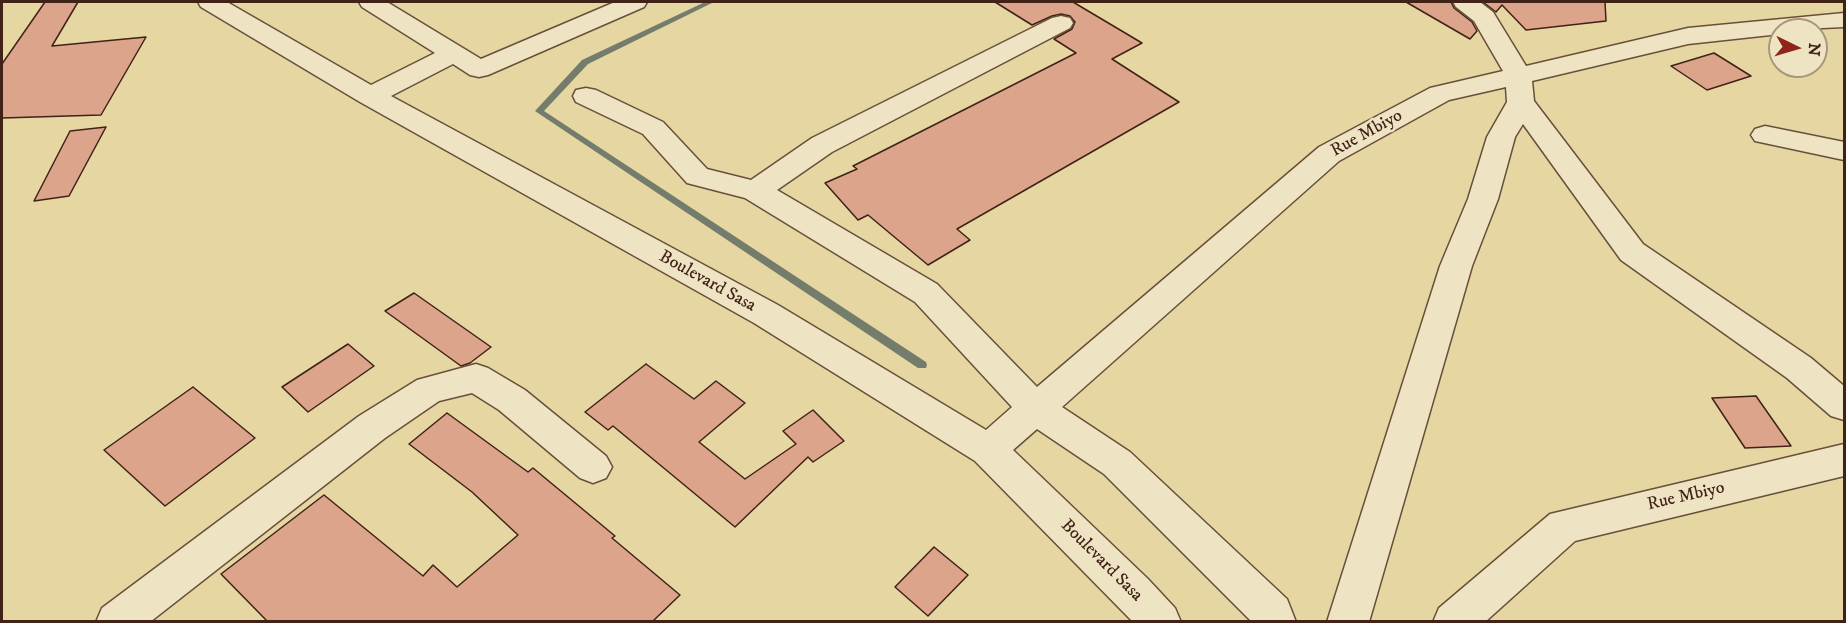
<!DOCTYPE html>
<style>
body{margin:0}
#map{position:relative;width:1846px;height:623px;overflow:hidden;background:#e5d6a2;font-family:"IM FELL DW Pica",serif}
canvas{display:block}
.frame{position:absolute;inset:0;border:3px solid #402217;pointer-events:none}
.north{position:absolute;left:1768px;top:18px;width:60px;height:60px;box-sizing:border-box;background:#eee4c3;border:2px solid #a8967e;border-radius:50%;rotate:95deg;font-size:16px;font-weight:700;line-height:24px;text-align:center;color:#402217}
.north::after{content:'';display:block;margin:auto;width:21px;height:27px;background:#8f2418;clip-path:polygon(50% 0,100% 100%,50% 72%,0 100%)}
</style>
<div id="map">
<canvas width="1846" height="623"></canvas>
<div class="frame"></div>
<div class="north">N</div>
</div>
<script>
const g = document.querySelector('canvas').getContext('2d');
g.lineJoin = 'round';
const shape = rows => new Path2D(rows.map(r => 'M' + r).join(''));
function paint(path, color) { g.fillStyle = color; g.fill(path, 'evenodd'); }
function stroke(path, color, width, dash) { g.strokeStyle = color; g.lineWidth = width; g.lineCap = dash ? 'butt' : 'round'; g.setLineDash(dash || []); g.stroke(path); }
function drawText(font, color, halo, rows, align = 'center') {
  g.font = font + ' "IM FELL DW Pica",serif'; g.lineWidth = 5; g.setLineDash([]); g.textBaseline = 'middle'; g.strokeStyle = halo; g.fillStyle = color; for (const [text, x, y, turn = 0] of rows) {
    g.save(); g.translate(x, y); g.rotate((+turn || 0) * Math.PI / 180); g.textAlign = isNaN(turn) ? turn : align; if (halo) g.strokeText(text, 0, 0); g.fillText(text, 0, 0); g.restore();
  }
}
const stream = shape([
 [705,2,714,2,588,64,544,111,926,362,927,365,926,368,918,368,535,111,582,60,705,2]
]);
const building = shape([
 [45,2,78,2,52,46,146,37,101,115,2,118,2,64,45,2],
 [995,2,1073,2,1142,43,1112,59,1179,102,957,229,970,240,928,265,868,215,858,220,825,183,857,169,853,166,1076,53,1054,39,1072,29,1075,22,1070,16,1061,14,1052,16,1032,25,995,2],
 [1406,2,1451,2,1454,8,1472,22,1477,31,1470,39,1406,2],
 [1483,2,1605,2,1606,21,1526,30,1502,5,1496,12,1483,2],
 [1714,53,1751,76,1707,90,1671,66,1714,53],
 [106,127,69,196,34,201,70,131,106,127],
 [414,293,491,347,470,363,461,366,385,311,414,293],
 [348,344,374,366,308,412,282,387,348,344],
 [646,364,694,399,716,381,745,403,699,442,745,479,796,444,783,431,813,410,844,441,813,462,808,457,735,527,613,426,608,430,585,412,646,364],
 [193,387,255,438,165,506,104,450,193,387],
 [1756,396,1791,446,1745,448,1712,398,1756,396],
 [447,413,528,472,533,468,615,536,612,538,680,595,653,621,267,621,221,574,324,495,423,576,433,565,457,587,518,535,472,492,409,444,447,413],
 [934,547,968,575,928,616,895,587,934,547]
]);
const minor = shape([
 [198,2,227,2,371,85,435,53,362,7,359,2,387,2,481,59,615,2,647,2,644,7,488,75,479,77,470,75,453,64,391,96,778,305,986,430,1012,407,915,302,745,198,687,183,643,134,576,102,573,96,576,90,586,88,596,90,663,122,707,169,751,180,812,138,1052,18,1061,16,1070,18,1073,23,1070,28,832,152,777,190,937,284,1037,387,1319,147,1430,88,1503,71,1474,21,1456,7,1453,2,1480,2,1493,12,1526,66,1688,28,1844,13,1844,27,1780,30,1780,34,1688,44,1532,81,1534,101,1643,244,1811,358,1844,386,1844,420,1831,416,1787,378,1621,260,1523,124,1515,137,1498,199,1472,266,1369,622,1327,622,1440,266,1468,199,1487,137,1507,102,1506,87,1449,100,1339,161,1062,407,1130,452,1287,599,1296,622,1252,622,1104,474,1037,429,1013,450,1148,579,1175,608,1181,622,1133,622,975,461,754,323,360,102,201,7,198,2],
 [1765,126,1844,142,1844,160,1755,141,1751,135,1755,129,1765,126],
 [476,364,488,368,525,390,606,456,612,467,606,478,593,483,580,478,499,410,472,393,439,401,385,438,150,622,96,622,102,608,359,416,417,380,476,364],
 [1844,444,1844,476,1575,541,1485,622,1433,622,1439,608,1550,514,1844,444]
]);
const streetNames = [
 ["Rue Mbiyo",1367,134,-29],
 ["Boulevard Sasa",707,282,29],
 ["Rue Mbiyo",1686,497,-13],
 ["Boulevard Sasa",1101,561,45]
];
paint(stream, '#747d6c');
paint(building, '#dba48b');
stroke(building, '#402217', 1.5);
stroke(minor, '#694f3a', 3);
paint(minor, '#eee4c3');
drawText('18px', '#402217', '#eee4c3', streetNames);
</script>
